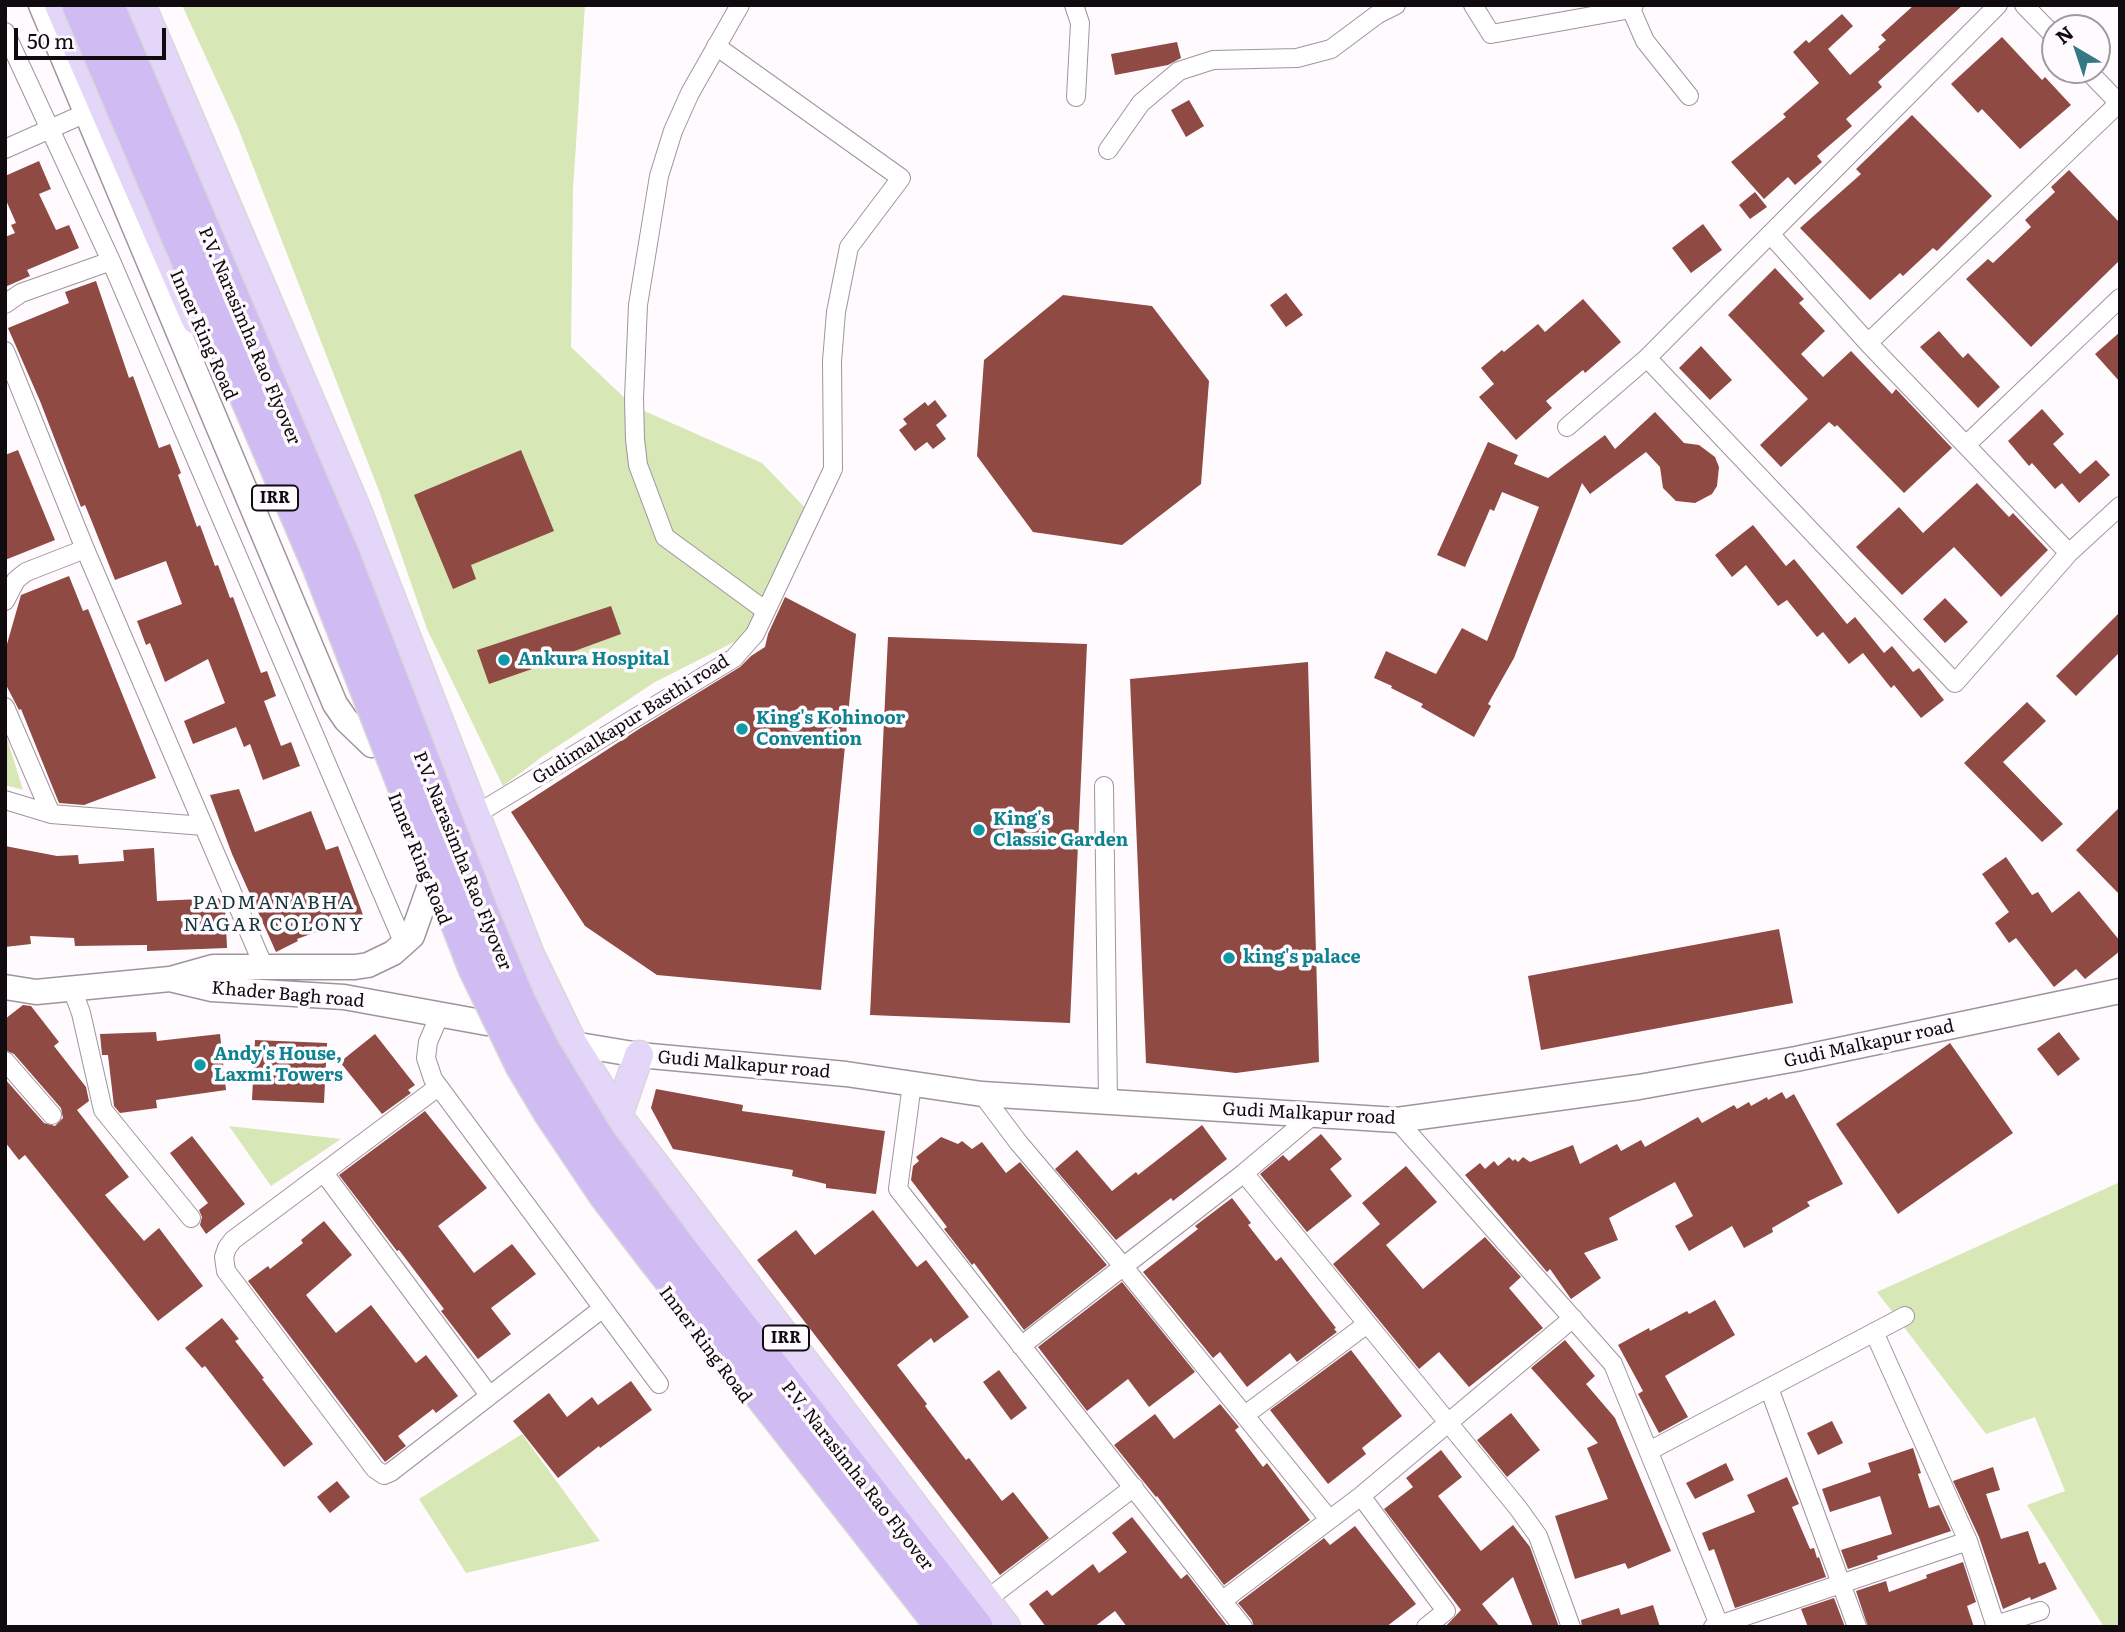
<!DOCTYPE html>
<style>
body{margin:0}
#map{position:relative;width:2125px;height:1632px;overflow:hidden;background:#fffafe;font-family:Literata,serif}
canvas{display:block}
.frame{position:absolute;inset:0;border:7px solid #0f0b0f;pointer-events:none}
.north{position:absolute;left:2041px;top:14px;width:70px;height:70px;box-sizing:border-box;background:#fffafe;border:2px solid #9f9a9e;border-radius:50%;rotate:321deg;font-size:19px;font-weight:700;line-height:28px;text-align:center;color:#0f0b0f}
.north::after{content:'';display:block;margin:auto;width:24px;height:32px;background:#337986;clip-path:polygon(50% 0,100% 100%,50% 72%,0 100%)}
.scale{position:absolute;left:14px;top:28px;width:152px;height:32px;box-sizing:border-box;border:4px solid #0f0b0f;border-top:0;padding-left:9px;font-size:21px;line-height:24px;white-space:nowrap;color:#0f0b0f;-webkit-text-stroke:5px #fffafe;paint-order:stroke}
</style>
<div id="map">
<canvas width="2125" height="1632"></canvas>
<div class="frame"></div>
<div class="north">N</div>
<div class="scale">50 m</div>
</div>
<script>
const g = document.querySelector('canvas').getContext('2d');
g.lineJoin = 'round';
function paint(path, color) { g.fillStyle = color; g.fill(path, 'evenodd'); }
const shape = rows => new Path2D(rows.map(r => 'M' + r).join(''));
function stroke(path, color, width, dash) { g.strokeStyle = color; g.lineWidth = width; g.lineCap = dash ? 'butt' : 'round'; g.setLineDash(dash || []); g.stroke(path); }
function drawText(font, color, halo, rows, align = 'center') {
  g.font = font + ' Literata,serif'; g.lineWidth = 7; g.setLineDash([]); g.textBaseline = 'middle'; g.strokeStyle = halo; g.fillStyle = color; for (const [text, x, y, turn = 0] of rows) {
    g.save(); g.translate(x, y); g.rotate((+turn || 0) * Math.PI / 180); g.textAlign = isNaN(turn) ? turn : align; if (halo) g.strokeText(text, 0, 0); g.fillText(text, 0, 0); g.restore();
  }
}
const green = shape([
 [182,5,585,5,573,190,571,347,633,406,762,463,812,515,744,637,655,682,543,756,503,786,427,629,379,491,237,125],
 [5,732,23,790,5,785],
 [229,1126,341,1139,271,1186],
 [2120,1182,2120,1627,2104,1627,2027,1505,2065,1491,2035,1417,1986,1434,1877,1292],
 [522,1434,600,1541,466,1573,419,1499]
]);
const building = shape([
 [1914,5,1963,5,1878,82,1882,87,1846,119,1852,126,1817,156,1822,162,1795,185,1788,177,1764,199,1731,162,1786,117,1783,114,1819,83,1793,52,1806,40,1809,43,1842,14,1853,26,1828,49,1850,75,1880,49,1878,47,1886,40,1881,35],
 [2002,37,2042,80,2045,77,2071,105,2020,149,1982,109,1978,113,1951,84],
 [1177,42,1181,58,1168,65,1115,75,1111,54],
 [1189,100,1204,126,1186,137,1171,110],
 [1912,115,1992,196,1937,251,1933,248,1903,276,1900,273,1870,300,1800,228,1861,174,1856,169],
 [39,161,51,189,39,194,56,230,69,225,79,248,27,270,30,276,5,287,5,237,15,233,11,225,16,223,5,198,5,176],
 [2069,170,2120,223,2120,260,2031,347,1966,279,1988,259,1993,263,2031,227,2025,220,2055,192,2051,187],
 [1755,192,1767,207,1750,219,1739,205],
 [1703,224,1722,250,1691,273,1672,248],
 [1775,268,1804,299,1799,303,1825,331,1801,354,1823,377,1851,351,1892,394,1896,389,1952,448,1904,493,1837,425,1835,427,1829,422,1781,467,1760,445,1808,399,1728,315],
 [96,281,129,378,133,376,159,448,170,444,181,473,178,475,197,527,200,525,215,566,218,565,230,598,233,597,261,673,267,671,276,696,264,701,281,746,291,742,300,766,263,780,250,744,244,747,236,727,193,744,184,721,225,703,208,659,165,682,150,643,146,645,137,621,182,604,166,561,115,580,92,522,85,505,81,507,40,401,8,328,69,303,65,292],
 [1286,293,1303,315,1286,327,1270,305],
 [1063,295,1152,306,1209,381,1201,484,1122,545,1033,532,977,456,984,360],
 [1583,299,1621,342,1585,373,1583,370,1546,401,1552,408,1516,440,1479,397,1494,384,1481,368,1502,350,1504,352,1538,324,1545,332],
 [1939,331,1963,358,1968,353,2000,387,1978,408,1920,347],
 [2120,332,2120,382,2095,354],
 [1701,346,1732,380,1710,400,1679,368],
 [935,400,947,416,936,425,946,439,933,449,927,442,915,451,899,430,907,424,903,419,925,402,928,406],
 [2042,409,2064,434,2053,444,2080,474,2096,460,2110,475,2079,503,2062,483,2055,489,2032,463,2029,466,2008,441],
 [1655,412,1684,443,1699,445,1715,457,1719,467,1717,486,1712,494,1695,503,1676,501,1663,488,1660,467,1646,452,1590,494,1582,483,1514,658,1488,704,1491,706,1474,737,1421,707,1423,704,1391,688,1392,686,1374,678,1386,651,1436,674,1462,628,1487,641,1539,507,1502,492,1494,511,1490,509,1465,567,1437,555,1488,442,1518,455,1514,464,1548,478,1605,435,1615,449],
 [18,450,55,540,5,560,5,455],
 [521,450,554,531,471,565,476,579,453,589,414,495],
 [1977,483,2009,517,2013,513,2048,550,2001,597,1954,547,1902,595,1856,547,1899,507,1923,533],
 [1753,525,1786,566,1794,559,1847,624,1855,617,1884,653,1892,646,1913,672,1919,668,1944,700,1921,718,1894,685,1891,688,1863,653,1849,664,1823,632,1817,637,1787,600,1778,606,1746,565,1732,577,1715,555],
 [69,576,83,611,88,609,156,778,84,805,59,803,21,709,19,710,5,683,5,651,21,595],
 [785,597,856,634,821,990,657,975,585,926,511,812,639,729,740,667,751,656,765,647,768,634],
 [1945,598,1968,622,1945,643,1923,619],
 [611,606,621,634,531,667,532,669,489,684,477,650],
 [2120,612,2120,652,2076,696,2056,676],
 [888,637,1087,644,1070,1023,870,1015],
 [1308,662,1319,1062,1236,1073,1146,1063,1130,679],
 [2027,702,2046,721,2003,762,2063,824,2042,842,1964,763],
 [239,789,255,832,311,811,326,850,338,846,363,915,297,939,298,941,276,952,232,854,210,795],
 [2120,807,2120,895,2076,850],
 [5,846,57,856,78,855,79,864,124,861,123,850,154,848,157,901,222,898,225,904,227,948,147,951,147,945,75,946,74,938,30,936,31,944,5,947],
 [2006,857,2032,895,2038,892,2052,913,2079,891,2120,941,2120,951,2085,979,2076,969,2054,987,2016,938,2009,943,1995,923,2009,912,1982,874],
 [1779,929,1793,1003,1541,1050,1528,976],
 [23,1005,31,1006,59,1042,54,1046,86,1087,89,1101,77,1110,129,1177,105,1195,144,1241,159,1228,203,1286,158,1321,25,1155,19,1160,5,1142,5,1079,44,1123,55,1126,63,1118,61,1108,14,1054,5,1050,5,1019],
 [156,1032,157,1041,220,1034,226,1090,156,1100,157,1108,120,1113,114,1106,108,1055,102,1055,100,1034],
 [2059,1032,2080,1059,2058,1076,2037,1049],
 [375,1034,415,1085,408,1090,411,1093,382,1114,340,1062],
 [255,1040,327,1043,324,1103,252,1100],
 [1950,1043,2013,1133,1898,1214,1836,1124],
 [656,1089,743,1105,742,1111,885,1131,876,1194,826,1188,826,1184,792,1176,793,1170,673,1149,651,1108],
 [1782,1092,1786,1099,1794,1094,1843,1184,1807,1202,1810,1206,1772,1228,1773,1232,1744,1248,1732,1226,1689,1251,1675,1226,1693,1216,1675,1182,1609,1218,1618,1240,1584,1253,1601,1278,1571,1299,1550,1269,1547,1272,1465,1175,1480,1163,1485,1169,1494,1161,1498,1166,1509,1157,1513,1161,1515,1159,1518,1162,1523,1157,1530,1162,1573,1145,1580,1164,1617,1144,1621,1151,1641,1140,1645,1147,1698,1117,1702,1123,1734,1105,1737,1109,1749,1102,1751,1106,1767,1097,1768,1100],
 [425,1111,487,1188,438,1226,474,1273,512,1244,536,1274,491,1308,511,1334,478,1359,441,1311,444,1309,399,1250,397,1251,339,1175],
 [1202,1125,1227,1159,1173,1201,1171,1198,1116,1240,1055,1169,1077,1150,1112,1191,1136,1172,1138,1175],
 [1321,1134,1342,1159,1330,1169,1352,1196,1307,1232,1260,1174,1283,1155,1289,1161],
 [192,1136,245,1204,206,1234,200,1225,202,1217,199,1210,208,1203,170,1153],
 [941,1137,958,1144,962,1141,972,1149,982,1142,1006,1173,1020,1162,1107,1265,1024,1330,974,1263,972,1265,944,1229,947,1227,911,1180,913,1166,919,1161,916,1157],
 [1406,1166,1437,1202,1386,1245,1423,1289,1485,1237,1521,1277,1509,1288,1543,1328,1469,1387,1439,1352,1419,1369,1333,1264,1380,1224,1362,1203],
 [1232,1198,1251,1223,1248,1225,1276,1261,1281,1257,1336,1328,1334,1329,1337,1332,1297,1362,1290,1353,1247,1387,1220,1352,1213,1358,1143,1272,1198,1229,1195,1226],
 [873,1210,917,1267,926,1260,969,1317,934,1343,931,1338,897,1365,927,1404,925,1406,966,1460,969,1458,1002,1501,1013,1492,1049,1538,1000,1575,757,1260,796,1230,815,1255],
 [324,1221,352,1255,306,1295,336,1333,371,1305,416,1363,426,1355,458,1396,436,1413,433,1409,398,1436,406,1446,385,1462,248,1281,268,1266,270,1269,303,1243,301,1240],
 [1122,1282,1195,1372,1149,1407,1128,1379,1087,1411,1038,1347],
 [1715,1300,1735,1335,1665,1376,1688,1417,1659,1433,1638,1394,1643,1391,1618,1345,1649,1328,1650,1331,1687,1311,1689,1314],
 [222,1318,239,1339,235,1341,264,1378,262,1379,313,1444,284,1467,205,1366,202,1368,185,1348],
 [1565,1340,1595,1376,1586,1384,1615,1418,1671,1551,1628,1569,1625,1563,1575,1579,1555,1516,1608,1499,1587,1448,1598,1443,1531,1368],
 [1351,1350,1402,1416,1362,1448,1366,1454,1328,1484,1270,1410],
 [999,1370,1027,1408,1011,1420,983,1382],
 [631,1381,652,1410,600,1448,599,1446,558,1478,513,1421,549,1393,567,1417,592,1397,598,1405],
 [1220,1404,1239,1427,1235,1430,1263,1467,1267,1463,1310,1520,1224,1585,1157,1496,1156,1497,1114,1445,1155,1414,1174,1439],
 [1511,1413,1540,1450,1507,1477,1477,1440],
 [1832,1421,1843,1443,1818,1455,1807,1433],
 [1913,1448,1921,1473,1918,1474,1929,1508,1939,1505,1951,1531,1877,1556,1878,1559,1848,1569,1841,1550,1892,1534,1880,1496,1830,1512,1822,1489,1871,1472,1868,1463],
 [1441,1450,1462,1477,1438,1496,1481,1551,1513,1525,1530,1547,1559,1627,1533,1627,1513,1577,1482,1604,1500,1627,1445,1627,1461,1610,1384,1509,1413,1487,1406,1478],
 [1726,1463,1734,1480,1695,1499,1686,1483],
 [1993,1467,2000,1490,1986,1494,2001,1539,2028,1531,2039,1564,2045,1562,2057,1589,2031,1600,2030,1597,2003,1609,1979,1537,1953,1481],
 [1787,1477,1799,1504,1792,1507,1810,1549,1814,1548,1817,1558,1819,1557,1826,1577,1735,1608,1714,1549,1709,1551,1702,1533,1755,1512,1747,1495],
 [337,1481,350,1497,330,1513,317,1497],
 [1132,1517,1181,1579,1187,1574,1228,1627,1127,1627,1115,1611,1094,1627,1046,1627,1029,1604,1047,1590,1052,1596,1093,1564,1099,1573,1127,1552,1112,1533],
 [1355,1526,1416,1604,1386,1627,1254,1627,1252,1620,1238,1603,1324,1538,1330,1545],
 [1963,1562,1976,1602,1967,1606,1974,1627,1868,1627,1856,1591,1886,1581,1889,1592,1927,1578,1926,1575],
 [1834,1598,1845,1627,1808,1627,1801,1609],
 [1653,1605,1660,1627,1582,1627,1581,1620,1619,1608,1621,1615]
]);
const street = shape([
 [740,5,690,93,673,131,659,176,638,305,634,398,635,439,638,465,665,537,766,611],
 [1074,5,1080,23,1076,97],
 [1473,5,1491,34,1631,9],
 [1634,5,1631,9,1645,41,1689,96],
 [2024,5,2055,37],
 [5,32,111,261,404,944],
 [2087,70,2120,104],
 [5,149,86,113],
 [1108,150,1141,103,1179,71,1213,60,1297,58,1331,49,1378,14,1396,5],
 [1771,235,1868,343,2069,553],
 [5,304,21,293,111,261],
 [1868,343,2120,102],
 [5,351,85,549,264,967],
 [1647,358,1955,683,2069,553,2120,506],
 [1567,427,1647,358,1998,5],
 [1966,445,2120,298],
 [5,601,16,580,26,572,85,549],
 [5,707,51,814],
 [1104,786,1108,1102],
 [5,800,51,814,204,826],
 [475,815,734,658,755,634,833,469,832,361,836,312,849,247,901,178,716,46],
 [71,986,81,1013,103,1110,191,1218],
 [440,1014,428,1042,426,1058,433,1079,659,1384],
 [5,1061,52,1115],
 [912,1084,898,1189,1243,1627],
 [438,1087,233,1240,227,1248,224,1257,226,1271,375,1469,384,1475,391,1472,603,1308],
 [982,1094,1018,1142,1123,1266,1329,1519],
 [1397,1120,1613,1364,1720,1627],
 [324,1173,489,1395],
 [1244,1173,1518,1508,1538,1536,1571,1627],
 [1874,1332,1968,1541],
 [1021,1346,1244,1173,1313,1115],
 [1769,1388,1857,1627],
 [1245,1415,1367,1324],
 [1649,1451,1905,1316],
 [1361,1496,1446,1611,1426,1627],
 [986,1600,1134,1487],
 [1223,1600,1361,1496,1573,1318],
 [1995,1625,2040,1611],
 [1713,1627,1968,1541,1996,1627]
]);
const secondary = shape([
 [41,5,335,704,346,720,372,745],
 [174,978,213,967,355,967,368,965,393,953,412,936,430,885],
 [5,987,36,992,170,979,212,989,344,997,487,1023],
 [573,1044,639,1055,846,1074,982,1094,1397,1120,1639,1087,1796,1059,2120,991]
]);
const primary = shape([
 [59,5,196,320],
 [141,5,356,508,530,955,573,1044,618,1116,1006,1627],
 [618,1116,639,1055]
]);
const highway = shape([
 [679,1248,976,1627],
 [657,1262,943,1627]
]);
const highwayBridge = shape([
 [79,5,319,566,475,968,522,1065,550,1112,605,1194,657,1262],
 [107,5,343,556,481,911,519,1002,544,1051,599,1141,679,1248]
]);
const markers = [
 [504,660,7,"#0f9aa8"],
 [742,729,7,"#0f9aa8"],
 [979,830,7,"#0f9aa8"],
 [1229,958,7,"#0f9aa8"],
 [200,1065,7,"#0f9aa8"]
];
const shields = [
 [275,498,46],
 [786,1338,46]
];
const shieldNames = [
 ["IRR",275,498],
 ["IRR",786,1338]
];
const streetNames = [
 ["Inner Ring Road",203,335,66],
 ["P.V. Narasimha Rao Flyover",249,336,67],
 ["Gudimalkapur Basthi road",631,720,-32],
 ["Inner Ring Road",419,859,68],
 ["P.V. Narasimha Rao Flyover",462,861,68],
 ["Khader Bagh road",288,995,5],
 ["Gudi Malkapur road",1869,1044,-12],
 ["Gudi Malkapur road",744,1065,5],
 ["Gudi Malkapur road",1309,1114,3],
 ["Inner Ring Road",705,1345,53],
 ["P.V. Narasimha Rao Flyover",857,1476,52]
];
const cultureNames = [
 ["Ankura Hospital",518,660],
 ["King's Kohinoor",756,719],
 ["Convention",756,740],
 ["King's",993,820],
 ["Classic Garden",993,841],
 ["king's palace",1243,958],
 ["Andy's House,",214,1055],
 ["Laxmi Towers",214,1076]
];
const neighbourhoodNames = [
 ["PADMANABHA",274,903],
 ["NAGAR COLONY",274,925]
];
paint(green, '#d7e7b5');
paint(building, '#8e4a43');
stroke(street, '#9f949e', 20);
stroke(secondary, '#9f949e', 27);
stroke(primary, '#d9d8d9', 31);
stroke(highway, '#d9d8d9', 36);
stroke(street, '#fff', 18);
stroke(secondary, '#fff', 24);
stroke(primary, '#e3d6f8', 28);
stroke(highway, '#d0bbf3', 33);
stroke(highwayBridge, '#d9d8d9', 36, []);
stroke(highwayBridge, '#d0bbf3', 33);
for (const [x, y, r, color] of markers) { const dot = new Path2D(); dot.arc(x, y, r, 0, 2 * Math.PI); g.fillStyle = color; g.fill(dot); stroke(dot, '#fffafe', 2.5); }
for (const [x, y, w] of shields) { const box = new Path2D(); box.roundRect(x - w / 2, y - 12.5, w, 25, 5); g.fillStyle = '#fffafe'; g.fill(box); stroke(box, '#0f0b0f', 2); }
drawText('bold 16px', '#0f0b0f', null, shieldNames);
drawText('18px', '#0f0b0f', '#fffafe', streetNames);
drawText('bold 18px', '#0d838f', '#fffafe', cultureNames, 'left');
g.letterSpacing = '2px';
drawText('19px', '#16373d', '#fffafe', neighbourhoodNames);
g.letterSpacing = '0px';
</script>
